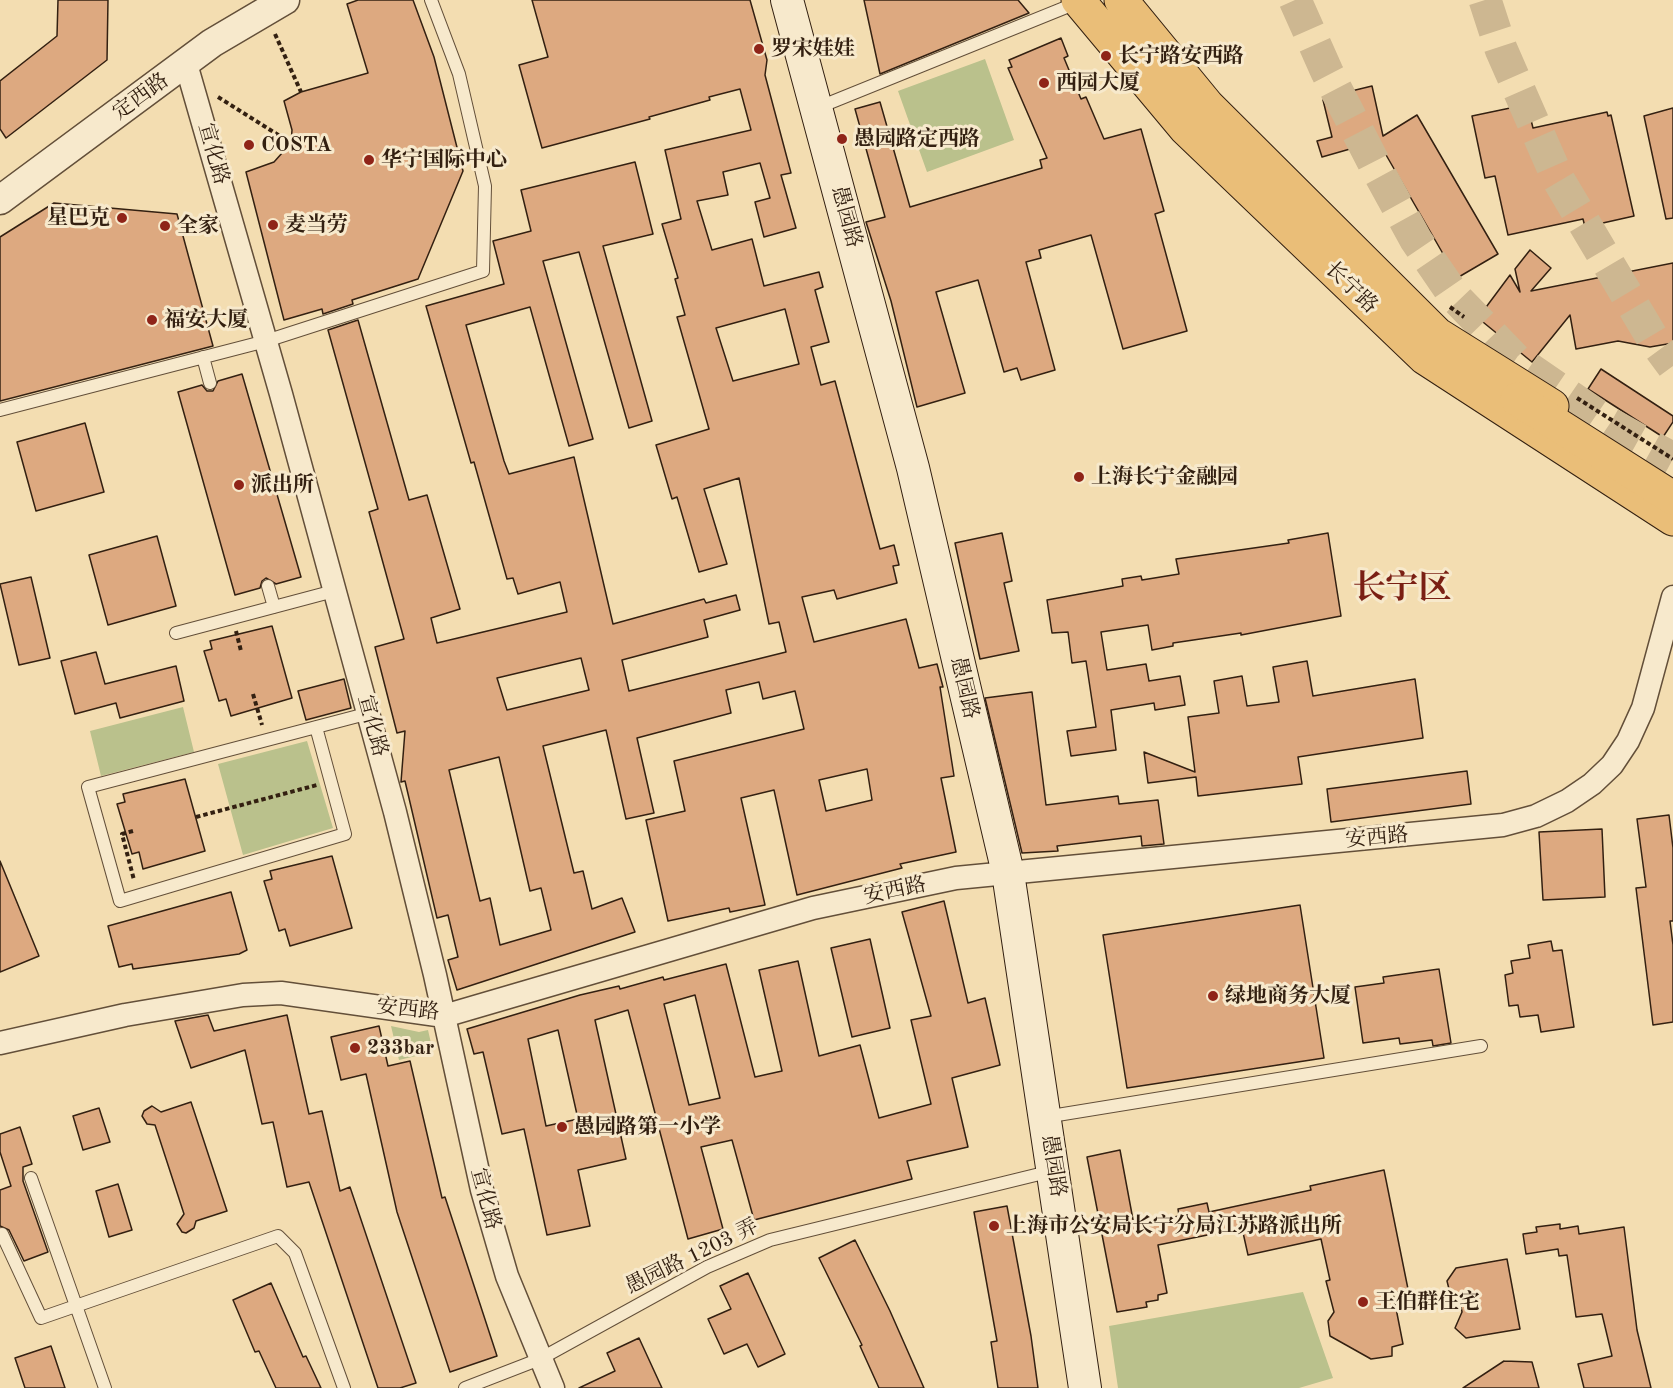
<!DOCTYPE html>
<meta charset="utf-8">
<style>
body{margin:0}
canvas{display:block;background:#f3ddb1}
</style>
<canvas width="1673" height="1388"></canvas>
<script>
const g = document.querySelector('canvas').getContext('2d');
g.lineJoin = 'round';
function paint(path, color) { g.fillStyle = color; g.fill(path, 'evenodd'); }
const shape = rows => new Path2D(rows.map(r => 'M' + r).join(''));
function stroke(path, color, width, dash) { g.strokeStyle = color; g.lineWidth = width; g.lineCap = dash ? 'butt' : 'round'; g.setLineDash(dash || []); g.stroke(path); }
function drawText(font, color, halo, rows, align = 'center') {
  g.font = font + ' "Old Standard TT","Noto Serif SC",serif'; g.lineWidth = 6; g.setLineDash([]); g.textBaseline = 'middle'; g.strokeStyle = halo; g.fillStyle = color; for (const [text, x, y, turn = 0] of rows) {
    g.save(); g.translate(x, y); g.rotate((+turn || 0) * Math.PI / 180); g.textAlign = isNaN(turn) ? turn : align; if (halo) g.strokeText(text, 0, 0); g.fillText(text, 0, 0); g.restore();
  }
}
const green = shape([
 [985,59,1014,140,927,172,898,91],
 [183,707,194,752,101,776,90,731],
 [307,741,333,828,243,855,218,764],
 [391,1026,419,1032,428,1030,433,1052,399,1060],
 [1303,1292,1333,1378,1299,1388,1118,1388,1109,1326]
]);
const building = shape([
 [58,0,108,0,107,60,6,138,0,129,0,81,57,36,58,0],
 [358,0,413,0,434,57,463,171,418,279,352,300,353,304,323,314,322,309,284,320,246,172,274,162,291,143,292,130,284,101,301,92,368,73,347,4,358,0],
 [532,0,750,0,767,60,765,75,791,173,781,175,796,228,764,237,755,202,770,198,760,163,723,172,728,195,697,201,712,250,752,239,764,286,819,272,823,287,815,290,829,342,811,347,821,385,835,381,880,549,894,545,899,565,893,566,897,583,837,599,834,590,802,597,814,642,906,619,919,668,937,664,943,687,940,687,954,776,941,778,956,852,900,864,902,868,797,895,774,790,741,798,765,905,730,912,729,908,668,921,646,820,685,811,674,761,804,729,795,691,763,699,759,682,726,690,731,713,637,738,654,813,626,819,606,730,543,746,574,873,583,871,592,909,622,898,635,932,457,990,448,960,458,957,448,915,437,918,405,781,401,782,405,731,397,733,375,647,404,639,369,512,378,509,328,330,358,320,409,500,427,495,460,609,431,618,437,643,567,612,560,582,518,594,513,578,507,579,474,462,471,463,426,306,504,284,493,241,531,231,521,190,635,162,653,234,603,246,652,421,629,428,579,252,543,261,593,439,569,446,530,307,466,325,504,461,509,474,574,457,613,624,704,599,706,603,736,595,740,610,704,620,708,637,622,660,629,691,786,652,779,622,769,624,739,478,704,489,727,564,699,572,677,497,672,499,656,445,709,429,677,317,685,315,675,279,678,278,662,224,681,219,665,150,751,130,740,89,709,97,710,100,649,117,650,119,542,148,519,65,548,57,532,0],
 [785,309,799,364,733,381,716,328,785,309],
 [581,658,589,690,507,710,497,678,581,658],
 [499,757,530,891,541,888,551,930,500,945,490,898,480,901,449,770,499,757],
 [867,769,872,800,826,811,819,780,867,769],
 [864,0,1018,0,1029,13,880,74,864,0],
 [1061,38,1068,56,1064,58,1081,99,1086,97,1104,139,1141,129,1164,211,1155,214,1187,331,1123,349,1091,235,1039,250,1041,258,1026,262,1055,370,1021,380,1017,368,1004,372,978,280,936,292,965,393,917,407,891,301,866,222,885,217,855,109,880,102,910,207,1042,168,1040,160,1047,158,1008,68,1012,67,1009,60,1061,38],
 [1372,86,1383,136,1417,115,1498,254,1457,278,1378,141,1322,157,1317,141,1332,137,1323,100,1336,98,1335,95,1372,86],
 [1515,107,1516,111,1528,108,1533,128,1607,112,1608,116,1611,115,1634,216,1585,227,1583,219,1508,235,1495,176,1485,178,1472,116,1515,107],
 [1673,108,1673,218,1666,219,1644,116,1673,108],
 [54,203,177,214,213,346,0,401,0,237,54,203],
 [1530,250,1551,268,1531,291,1673,263,1673,343,1650,347,1618,341,1576,349,1570,315,1532,362,1478,318,1510,275,1520,292,1515,269,1530,250],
 [1601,369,1673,416,1673,422,1663,437,1588,389,1601,369],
 [242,374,301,577,276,584,266,578,262,581,260,588,235,595,178,392,202,385,207,391,213,391,218,381,242,374],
 [85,423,104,492,36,511,17,442,85,423],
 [1002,533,1012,581,1004,583,1019,651,980,659,955,543,1002,533],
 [1328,533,1341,616,1241,635,1241,633,1173,643,1173,646,1152,650,1148,625,1101,632,1107,670,1146,664,1149,681,1180,676,1185,705,1155,710,1154,703,1111,710,1116,750,1071,756,1067,731,1096,727,1086,661,1072,663,1068,632,1052,633,1047,600,1123,586,1122,579,1141,576,1142,580,1179,574,1176,559,1289,543,1288,540,1328,533],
 [157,536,176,606,108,625,89,555,157,536],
 [31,577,50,658,19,665,0,584,31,577],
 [272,626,292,698,231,716,226,699,219,701,204,651,212,649,210,641,272,626],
 [96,652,105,684,176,666,184,701,120,718,116,703,75,714,61,661,96,652],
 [1307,661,1313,696,1415,679,1423,738,1298,757,1302,784,1198,796,1196,777,1148,783,1144,752,1195,772,1188,717,1219,713,1214,681,1242,676,1247,706,1279,702,1273,667,1307,661],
 [344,679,351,708,306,720,298,691,344,679],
 [1032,692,1046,805,1118,796,1119,804,1158,800,1164,844,1142,846,1141,836,1057,846,1058,851,1022,853,985,698,1032,692],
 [1467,771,1471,804,1331,822,1327,789,1467,771],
 [185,779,205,851,143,869,139,852,132,854,117,804,125,802,123,794,185,779],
 [1669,815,1673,848,1673,921,1670,921,1673,945,1673,1022,1653,1025,1636,888,1646,887,1637,819,1669,815],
 [1602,829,1605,897,1543,900,1539,832,1602,829],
 [332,856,352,928,290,946,285,929,279,931,264,881,272,879,270,871,332,856],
 [0,861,39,956,0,972,0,861],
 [231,892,247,950,239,954,133,969,132,964,119,967,108,926,231,892],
 [944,901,968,1003,985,998,1000,1065,952,1078,968,1147,907,1161,912,1179,754,1220,732,1140,701,1147,723,1229,688,1239,628,1010,595,1020,626,1159,578,1170,590,1226,547,1235,524,1129,502,1134,483,1052,474,1054,467,1029,580,995,619,986,620,989,663,977,664,980,726,964,755,1077,782,1071,759,970,798,961,819,1056,860,1045,879,1118,931,1104,911,1020,931,1016,902,912,944,901],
 [695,995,720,1098,689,1105,664,1004,695,995],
 [558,1030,578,1119,546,1126,528,1039,558,1030],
 [1300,905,1324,1058,1127,1088,1103,935,1300,905],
 [870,939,890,1028,852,1037,831,948,870,939],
 [1551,941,1553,951,1562,950,1574,1027,1541,1032,1538,1015,1520,1017,1518,1005,1509,1006,1505,975,1513,973,1511,961,1530,958,1528,945,1551,941],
 [1439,969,1451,1043,1433,1046,1432,1040,1400,1044,1399,1038,1363,1043,1355,987,1384,983,1383,977,1439,969],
 [208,1015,214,1031,287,1015,309,1114,322,1111,340,1191,350,1187,416,1383,400,1388,378,1388,309,1182,287,1187,273,1122,262,1124,245,1050,191,1068,175,1021,208,1015],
 [379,1026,388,1066,410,1061,442,1198,445,1197,497,1356,450,1372,397,1212,366,1074,341,1080,331,1037,379,1026],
 [191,1102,227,1211,196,1221,194,1228,186,1233,182,1232,177,1224,184,1214,155,1125,147,1124,142,1116,144,1111,152,1106,161,1112,191,1102],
 [99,1108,110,1142,83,1150,73,1116,99,1108],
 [20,1127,32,1164,23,1167,23,1181,48,1252,24,1261,9,1230,0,1226,0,1190,11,1186,0,1152,0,1134,20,1127],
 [1120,1150,1134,1225,1179,1216,1178,1209,1207,1203,1209,1212,1311,1190,1310,1186,1384,1170,1408,1289,1393,1293,1403,1344,1392,1347,1392,1356,1371,1359,1330,1336,1328,1321,1334,1312,1326,1281,1330,1280,1321,1239,1248,1255,1242,1228,1158,1245,1167,1293,1158,1295,1158,1300,1146,1302,1147,1307,1117,1312,1087,1157,1120,1150],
 [118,1184,132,1230,109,1237,96,1191,118,1184],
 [1007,1206,1031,1336,1038,1388,998,1388,991,1342,997,1341,974,1212,1007,1206],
 [1560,1224,1560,1229,1578,1226,1579,1234,1624,1227,1637,1330,1651,1388,1584,1388,1578,1364,1612,1356,1602,1314,1576,1317,1567,1255,1559,1256,1558,1249,1526,1254,1523,1234,1537,1232,1536,1227,1560,1224],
 [855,1240,890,1311,924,1388,879,1388,860,1346,862,1345,819,1258,855,1240],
 [1507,1259,1520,1329,1466,1338,1455,1328,1462,1312,1459,1296,1449,1289,1447,1281,1456,1268,1507,1259],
 [748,1273,785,1354,758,1367,747,1344,724,1354,708,1319,731,1309,720,1286,748,1273],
 [271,1283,303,1357,306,1356,321,1388,276,1388,259,1351,255,1352,233,1300,271,1283],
 [639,1338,662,1388,579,1388,615,1371,607,1353,639,1338],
 [51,1346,65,1388,25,1388,15,1358,51,1346],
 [1504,1361,1532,1362,1539,1388,1463,1388,1504,1361]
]);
const trunkTunnel = shape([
 [1295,0,1327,72,1377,169,1416,240,1455,297,1515,359,1610,424,1673,459],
 [1485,0,1501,49,1558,179,1653,339,1673,366]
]);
const path = shape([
 [275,34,301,92],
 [218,97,291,143],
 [1450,307,1464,317],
 [1577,398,1673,459],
 [236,631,241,651],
 [253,694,262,725],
 [196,817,317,785],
 [133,831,122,834,134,880]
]);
const service = shape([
 [817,108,1079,2],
 [203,357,210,383],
 [0,410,266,341,483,271,485,186,459,74,431,0],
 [268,586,274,607],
 [176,633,334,591],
 [316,727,345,834,120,901,88,787,362,715,368,714],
 [1045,1117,1481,1046],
 [31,1178,105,1388],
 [2,1234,41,1318,278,1236,295,1253,344,1388],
 [465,1388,540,1359,707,1267,770,1240,1052,1171]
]);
const minor = shape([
 [186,64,281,394,395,812,435,975,482,1190,507,1276,553,1388],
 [0,1043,125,1015,243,995,281,993,444,1016,813,908,956,878,1503,825,1536,816,1567,801,1592,784,1612,765,1628,741,1643,708,1673,597]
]);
const tertiary = shape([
 [0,200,212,43,285,0]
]);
const secondary = shape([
 [787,0,913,468,1008,873,1085,1388]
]);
const primary = shape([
 [1078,0,1185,128,1425,358,1673,519],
 [1121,0,1208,106,1437,334,1552,406]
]);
const trunk = shape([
 [1517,399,1673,498]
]);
const markers = [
 [759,49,6,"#8f2418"],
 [1106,56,6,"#8f2418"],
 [1044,83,6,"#8f2418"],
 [842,139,6,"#8f2418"],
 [249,145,6,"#8f2418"],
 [369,160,6,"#8f2418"],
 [122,218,6,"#8f2418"],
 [273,225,6,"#8f2418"],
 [165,226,6,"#8f2418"],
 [152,320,6,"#8f2418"],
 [1079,477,6,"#8f2418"],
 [239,485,6,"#8f2418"],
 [1213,996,6,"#8f2418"],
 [355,1048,6,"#8f2418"],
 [562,1127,6,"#8f2418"],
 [994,1226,6,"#8f2418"],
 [1363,1302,6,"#8f2418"]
];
const poiNames = [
 ["罗宋娃娃",771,49],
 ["长宁路安西路",1118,56],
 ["西园大厦",1056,83],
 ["愚园路定西路",854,139],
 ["COSTA",261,145],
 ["华宁国际中心",381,160],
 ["星巴克",110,218,"right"],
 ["麦当劳",285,225],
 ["全家",177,226],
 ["福安大厦",164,320],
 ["上海长宁金融园",1091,477],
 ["派出所",251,485],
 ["绿地商务大厦",1225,996],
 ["233bar",367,1048],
 ["愚园路第一小学",574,1127],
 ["上海市公安局长宁分局江苏路派出所",1006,1226],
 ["王伯群住宅",1375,1302]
];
const streetNames = [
 ["定西路",141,97,-36],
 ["宣化路",213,154,74],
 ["愚园路",846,217,75],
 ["长宁路",1351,288,44],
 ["愚园路",964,688,77],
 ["宣化路",372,726,75],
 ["安西路",1377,838,-5],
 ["安西路",895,891,-12],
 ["安西路",408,1010,6],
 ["愚园路",1053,1166,81],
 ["宣化路",485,1199,75],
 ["愚园路 1203 弄",692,1257,-26]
];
const townNames = [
 ["长宁区",1402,589]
];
paint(green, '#bac18c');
paint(building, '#dda980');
stroke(building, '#332011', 1.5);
stroke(trunkTunnel, '#cdb791', 33, [33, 16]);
stroke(service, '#634f39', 14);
stroke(minor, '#634f39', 25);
stroke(tertiary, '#634f39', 31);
stroke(secondary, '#332011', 34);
stroke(primary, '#332011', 35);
stroke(trunk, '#332011', 35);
stroke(path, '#332011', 4, [4.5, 3]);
stroke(service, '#f7e9cc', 12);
stroke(minor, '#f7e9cc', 22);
stroke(tertiary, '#f7e9cc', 28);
stroke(secondary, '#f7e9cc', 32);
stroke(primary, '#eabe78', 33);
stroke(trunk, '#eabe78', 33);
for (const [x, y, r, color] of markers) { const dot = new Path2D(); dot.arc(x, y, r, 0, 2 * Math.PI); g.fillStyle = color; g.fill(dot); stroke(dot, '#f7e9cc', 2); }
drawText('bold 21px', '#332011', '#f7e9cc', poiNames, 'left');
drawText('21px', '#332011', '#f7e9cc', streetNames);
drawText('bold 33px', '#7a1f14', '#f7e9cc', townNames);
</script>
